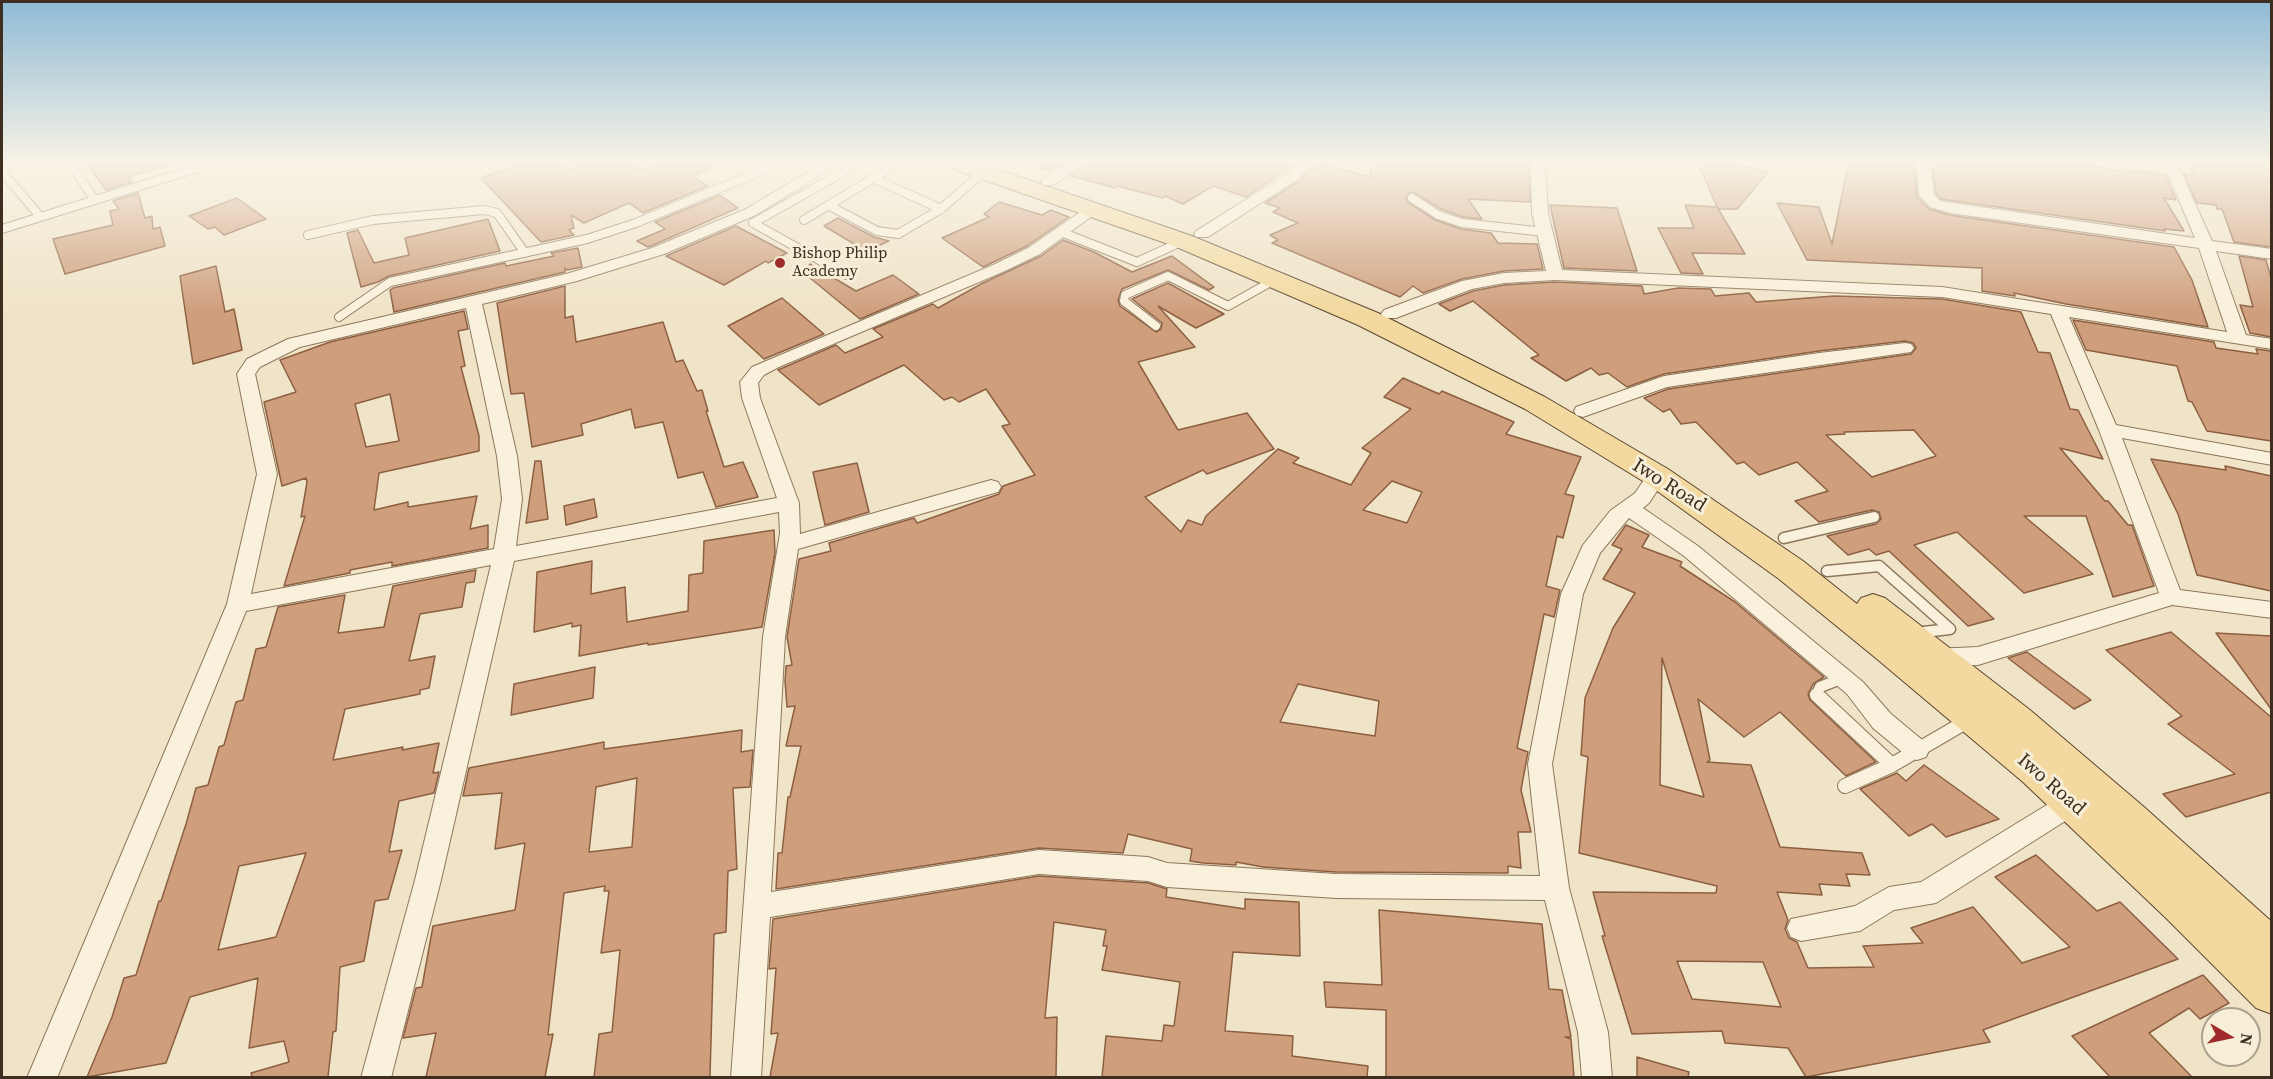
<!DOCTYPE html>
<style>
body{margin:0}
#map{position:relative;width:2273px;height:1079px;overflow:hidden;background:#f0e4c8;font-family:"Source Serif 4",serif}
canvas{display:block}
.frame{position:absolute;inset:0;border:3px solid #3d2e20;pointer-events:none}
.north{position:absolute;left:2201px;top:1007px;width:60px;height:60px;box-sizing:border-box;background:#f7eed8;border:2px solid #ada18e;border-radius:50%;rotate:99deg;font-size:16px;font-weight:700;line-height:24px;text-align:center;color:#3d2e20}
.north::after{content:'';display:block;margin:auto;width:21px;height:27px;background:#9e2a2b;clip-path:polygon(50% 0,100% 100%,50% 72%,0 100%)}
</style>
<div id="map">
<canvas width="2273" height="1079"></canvas>
<div class="frame"></div>
<div class="north">N</div>
</div>
<script>
const g = document.querySelector('canvas').getContext('2d');
g.lineJoin = 'round';
function paint(path, color) { g.fillStyle = color; g.fill(path, 'evenodd'); }
const shape = rows => new Path2D(rows.map(r => 'M' + r).join(''));
function stroke(path, color, width, dash) { g.strokeStyle = color; g.lineWidth = width; g.lineCap = dash ? 'butt' : 'round'; g.setLineDash(dash || []); g.stroke(path); }
function drawText(font, color, halo, rows, align = 'center') {
  g.font = font + ' "Source Serif 4",serif'; g.lineWidth = 6; g.setLineDash([]); g.textBaseline = 'middle'; g.strokeStyle = halo; g.fillStyle = color; for (const [text, x, y, turn = 0] of rows) {
    g.save(); g.translate(x, y); g.rotate((+turn || 0) * Math.PI / 180); g.textAlign = isNaN(turn) ? turn : align; if (halo) g.strokeText(text, 0, 0); g.fillText(text, 0, 0); g.restore();
  }
}
const building = shape([
 [85,161,166,161,167,166,128,177,132,182,106,190,85,161],
 [527,161,556,161,568,169,589,161,628,161,642,170,657,163,663,166,674,161,727,161,693,176,708,186,643,213,629,203,584,223,571,215,574,228,569,230,574,235,541,242,481,178,527,161],
 [1039,161,1067,161,1051,171,1038,168,1039,161],
 [1090,161,1299,161,1246,197,1213,186,1183,204,1165,196,1163,198,1117,186,1115,188,1071,176,1090,161],
 [1372,161,1529,161,1530,202,1468,199,1482,219,1463,217,1441,209,1413,192,1409,193,1406,198,1409,203,1435,220,1461,229,1491,233,1498,243,1537,244,1543,269,1504,271,1462,279,1423,293,1413,286,1400,297,1272,243,1278,240,1270,235,1298,223,1273,212,1280,208,1265,203,1296,183,1319,163,1370,177,1372,161],
 [1697,161,1721,161,1768,172,1737,209,1718,209,1697,161],
 [1849,161,1914,161,1917,197,1929,209,1949,215,2174,247,2192,280,2208,327,2066,304,2014,293,2015,296,1982,291,1982,268,1807,260,1777,203,1819,207,1832,244,1849,161],
 [1932,161,2069,161,2133,173,2132,171,2166,176,2176,200,2164,198,2184,231,2164,229,2165,231,1941,199,1936,193,1932,161],
 [2189,161,2249,161,2271,165,2271,247,2234,242,2222,209,2217,209,2216,205,2197,203,2184,174,2193,175,2189,161],
 [138,193,145,218,152,216,153,229,160,227,165,246,65,274,53,239,113,225,110,211,119,209,113,201,138,193],
 [720,195,738,208,651,246,648,247,637,241,665,229,655,222,720,195],
 [237,198,266,219,224,235,215,227,208,229,189,216,237,198],
 [999,202,1042,215,1051,210,1069,217,1027,246,983,267,942,238,989,217,984,214,999,202],
 [1550,205,1617,208,1637,271,1564,268,1550,205],
 [1685,205,1717,207,1745,254,1692,253,1703,274,1681,273,1658,228,1694,228,1685,205],
 [838,218,874,237,889,241,866,251,824,226,838,218],
 [488,219,500,251,389,276,378,282,361,287,347,233,358,230,374,263,409,255,405,238,488,219],
 [736,226,787,253,768,263,766,261,724,285,666,256,736,226],
 [1063,240,1094,252,1132,272,1172,256,1214,287,1209,290,1168,270,1122,289,1118,300,1120,306,1156,332,1161,329,1162,323,1132,299,1168,283,1224,314,1196,328,1158,306,1195,347,1138,362,1178,430,1247,413,1274,449,1207,474,1203,470,1145,497,1181,532,1188,520,1202,525,1206,516,1278,449,1299,458,1293,463,1351,485,1371,453,1362,448,1411,409,1384,397,1403,378,1439,394,1442,391,1514,422,1506,434,1581,457,1565,494,1574,496,1563,538,1557,536,1546,586,1560,590,1554,617,1544,614,1517,748,1528,752,1521,790,1531,832,1518,832,1521,868,1508,866,1508,873,1336,872,1263,867,1236,862,1236,865,1203,863,1190,861,1192,849,1128,834,1123,853,1039,848,776,889,778,853,782,853,788,797,790,797,801,746,786,746,795,706,787,707,785,681,786,666,792,665,787,637,799,559,831,551,829,543,914,518,917,523,999,494,1003,486,1035,475,1002,426,1010,424,986,389,959,402,952,397,944,400,904,365,819,405,778,370,836,345,845,353,883,337,873,329,933,304,938,308,981,284,1041,256,1063,240],
 [1392,481,1422,492,1407,523,1363,510,1392,481],
 [1298,684,1379,701,1375,736,1280,722,1298,684],
 [578,248,582,267,567,270,565,268,565,272,394,312,390,290,393,288,505,263,506,266,554,256,551,253,578,248],
 [2239,256,2266,260,2271,278,2271,337,2250,333,2240,305,2253,307,2239,256],
 [810,264,856,291,893,275,919,294,860,319,804,273,810,264],
 [216,266,225,312,234,309,242,350,193,364,180,276,216,266],
 [1555,282,1642,286,1644,294,1678,288,1711,289,1715,296,1749,293,1756,302,1834,296,1942,299,2021,312,2038,352,2050,353,2070,409,2078,410,2103,459,2060,448,2105,501,2108,501,2128,525,2132,525,2154,586,2113,597,2086,516,2024,516,2093,574,2024,593,1957,532,1914,545,1994,619,1968,626,1889,551,1876,555,1869,549,1848,555,1827,536,1876,524,1881,519,1879,512,1872,510,1819,522,1795,501,1828,491,1797,462,1759,475,1744,462,1737,464,1696,422,1681,424,1670,409,1663,412,1644,398,1668,389,1911,354,1916,348,1913,343,1905,341,1819,351,1664,374,1627,387,1608,373,1599,375,1591,368,1566,381,1531,358,1539,355,1473,301,1450,311,1439,304,1473,291,1504,285,1555,282],
 [1914,430,1936,456,1872,477,1826,435,1845,434,1844,432,1914,430],
 [565,286,565,318,573,316,576,342,663,322,676,362,683,360,697,391,702,390,708,411,706,411,724,467,743,462,758,497,716,507,703,472,678,478,663,422,635,428,631,409,581,424,583,435,532,447,524,393,511,394,497,303,565,286],
 [782,298,824,334,764,359,728,326,782,298],
 [464,311,468,329,458,331,465,366,461,367,479,436,479,451,379,473,374,510,408,502,408,507,477,496,470,529,488,525,488,548,392,566,392,562,350,570,350,573,284,586,305,516,301,517,307,482,306,478,282,486,264,402,296,392,280,360,330,342,464,311],
 [390,394,399,441,366,447,355,404,390,394],
 [2073,320,2214,342,2216,348,2258,354,2256,349,2271,351,2271,441,2207,431,2192,402,2188,401,2177,366,2086,350,2073,320],
 [2151,459,2226,470,2225,466,2271,476,2271,591,2197,575,2178,514,2151,459],
 [535,461,541,461,548,519,526,523,535,461],
 [857,463,869,512,825,525,813,472,857,463],
 [594,499,597,517,566,525,564,506,594,499],
 [1626,525,1649,535,1642,547,1682,562,1680,566,1735,602,1824,677,1813,684,1808,694,1810,700,1876,762,1846,776,1780,712,1744,737,1698,699,1710,760,1707,762,1751,765,1780,847,1862,853,1870,875,1846,874,1850,886,1819,884,1822,895,1777,892,1788,920,1785,929,1789,938,1797,942,1808,968,1874,967,1863,946,1923,943,1911,928,1973,907,2022,963,2070,947,1995,877,2036,855,2097,911,2120,902,2178,959,1983,1030,1990,1042,1806,1077,1788,1048,1725,1043,1722,1031,1632,1034,1602,936,1605,936,1593,892,1716,893,1717,886,1579,853,1588,757,1581,755,1585,698,1613,628,1635,593,1603,579,1622,549,1612,545,1626,525],
 [1662,658,1696,770,1704,797,1660,785,1662,658],
 [1677,961,1763,962,1781,1007,1692,999,1677,961],
 [774,530,775,553,762,627,648,645,648,643,579,656,581,625,572,627,572,623,534,632,537,572,592,561,591,594,625,587,627,622,688,611,689,575,703,573,704,541,774,530],
 [476,570,474,582,466,583,462,607,420,614,409,661,435,656,429,688,420,690,420,694,345,709,333,760,403,747,402,750,439,743,433,773,439,772,434,793,399,801,389,852,402,850,388,899,375,901,364,961,340,967,336,1031,333,1032,328,1077,252,1077,251,1073,289,1062,284,1041,249,1048,258,978,190,997,166,1063,87,1077,112,1017,124,978,136,975,159,901,161,901,186,824,196,788,208,785,219,747,224,745,236,702,243,700,256,649,266,647,278,607,345,595,338,633,384,627,393,586,476,570],
 [306,853,276,937,218,950,239,866,306,853],
 [2171,632,2271,717,2271,792,2186,817,2163,794,2235,774,2168,724,2182,716,2106,650,2171,632],
 [2216,633,2271,636,2271,709,2216,633],
 [2027,652,2091,700,2074,709,2008,658,2027,652],
 [595,667,593,698,511,715,514,684,595,667],
 [742,730,741,752,753,750,750,787,733,788,737,869,728,871,726,932,714,934,710,1077,594,1077,599,1034,612,1032,620,950,601,953,609,891,604,891,605,886,564,893,548,1035,553,1034,545,1077,426,1077,436,1033,403,1038,416,988,422,987,433,926,515,910,525,843,495,849,502,793,463,796,469,768,604,742,604,749,742,730],
 [637,778,632,847,589,852,596,787,637,778],
 [1924,765,1999,819,1946,837,1932,824,1909,836,1860,789,1897,773,1906,781,1924,765],
 [1039,876,1148,883,1167,889,1166,897,1245,909,1245,899,1299,902,1300,956,1233,952,1225,1031,1293,1036,1292,1056,1368,1066,1367,1077,1102,1077,1106,1036,1162,1041,1164,1025,1174,1026,1180,982,1102,970,1107,946,1103,946,1106,930,1054,922,1045,1018,1057,1017,1056,1077,770,1077,778,1033,771,1034,776,968,769,969,773,919,1039,876],
 [1379,910,1542,924,1549,989,1562,990,1571,1037,1565,1037,1571,1039,1574,1077,1386,1077,1386,1010,1326,1007,1324,982,1382,985,1379,910],
 [2203,975,2229,1003,2200,1019,2189,1008,2149,1033,2192,1077,2110,1077,2072,1036,2203,975],
 [1637,1057,1689,1072,1688,1077,1637,1077,1637,1057]
]);
const laneFar2 = shape([
 [69,161,94,199],
 [448,161,481,161],
 [2,168,30,161],
 [2,172,39,215],
 [875,179,941,209],
 [1412,198,1438,215,1462,223,1545,232],
 [830,206,877,231,898,234,941,209,983,172],
 [804,220,902,161],
 [753,223,863,161],
 [753,223,846,275],
 [2,229,220,161],
 [1061,232,1137,262,1183,241],
 [308,235,373,220,484,210,497,213,525,253],
 [339,317,390,282,587,239,636,223,785,161],
 [1156,326,1124,301,1125,295,1168,276,1228,306,1276,279]
]);
const laneFar1 = shape([
 [1784,538,1874,517],
 [1827,571,1879,566,1950,629],
 [1915,633,1950,629],
 [1816,696,1820,687,1843,678]
]);
const lane = shape([
 [1817,695,1892,765],
 [1845,786,1892,765,1969,720]
]);
const street = shape([
 [826,161,843,161,756,215,664,254,577,281,482,304,517,456,522,499,516,546,777,498,742,398,740,382,752,367,993,265,1028,248,1086,208,1091,206,1099,211,1040,254,1005,271,779,367,764,375,758,383,760,398,799,503,800,534,991,480,998,482,1001,487,998,492,798,549,785,637,771,892,1039,850,1148,857,1167,863,1336,874,1540,876,1528,764,1561,594,1583,545,1610,511,1635,493,1650,471,1657,469,1664,471,1667,476,1649,503,1643,508,1698,546,1863,682,1891,714,1926,743,1929,750,1926,757,1917,760,1908,757,1873,728,1847,694,1684,556,1629,518,1600,553,1583,594,1552,764,1569,888,1608,1032,1612,1078,1582,1078,1578,1032,1545,900,1336,898,1167,887,1148,881,1039,874,770,917,761,1078,731,1078,763,637,780,533,779,512,514,561,441,880,391,1078,361,1078,415,880,491,565,246,611,57,1078,27,1078,227,604,257,474,237,374,247,359,288,339,566,274,652,248,746,209,826,161],
 [466,308,497,456,502,499,494,549,251,594,277,474,255,374,260,367,300,347,466,308],
 [1071,161,1088,161,1053,185,1043,185,1041,182,1043,179,1071,161],
 [1302,161,1318,161,1295,181,1208,237,1196,237,1194,234,1196,231,1285,175,1302,161],
 [1531,161,1545,161,1548,213,1562,270,1942,287,2227,332,2199,248,1950,213,1930,207,1919,195,1916,161,1930,161,1934,194,1940,201,2195,238,2168,174,2107,165,2100,161,2135,161,2164,165,2162,161,2176,161,2212,241,2272,249,2272,259,2216,251,2246,335,2272,339,2272,349,2069,317,2116,425,2272,453,2272,465,2122,438,2180,590,2272,602,2272,618,2172,605,1978,665,1934,667,1926,664,1922,658,1926,652,1934,649,1978,647,2159,593,2099,430,2051,314,1942,297,1555,280,1504,283,1472,289,1396,318,1384,318,1381,314,1384,310,1462,281,1504,273,1546,271,1532,213,1531,161],
 [1905,343,1911,344,1914,348,1911,352,1667,387,1583,417,1576,415,1574,411,1576,407,1664,376,1819,353,1905,343],
 [2072,792,2081,795,2085,803,2081,811,1936,903,1894,910,1860,931,1801,941,1791,937,1787,928,1791,919,1855,906,1889,887,1921,882,2063,795,2072,792]
]);
const primary = shape([
 [941,161,973,161,1192,236,1378,313,1545,397,1668,469,1803,561,1857,604,1861,598,1873,594,1885,598,2030,710,2144,807,2272,922,2272,1014,2256,1008,2166,918,2023,782,1877,659,1779,579,1646,483,1525,409,1358,325,1174,246,944,166,941,161]
]);
const markers = [
 [780,263,6,"#9e2a2b"]
];
const farPoinames = [
 ["Bishop Philip",792,254],
 ["Academy",792,272]
];
const streetNames = [
 ["Iwo Road",1669,486,32],
 ["Iwo Road",2051,785,41]
];
paint(building, '#cf9f7d');
stroke(building, '#8d5f41', 1.5);
stroke(laneFar2, '#8d765c', 10);
stroke(laneFar1, '#8d765c', 13);
stroke(lane, '#8d765c', 16);
stroke(street, '#8d765c', 2);
stroke(primary, '#5b4430', 2);
stroke(laneFar2, '#faf1dc', 8);
stroke(laneFar1, '#faf1dc', 10);
stroke(lane, '#faf1dc', 14);
paint(street, '#faf1dc');
paint(primary, '#f3d9a0');
const sky = g.createLinearGradient(0, 0, 0, 312);
sky.addColorStop(0, '#8fbad6');
sky.addColorStop(0.52, '#f8f3e6');
sky.addColorStop(1, '#f8f3e600');
g.fillStyle = sky;
g.fillRect(0, 0, 2273, 312);
for (const [x, y, r, color] of markers) { const dot = new Path2D(); dot.arc(x, y, r, 0, 2 * Math.PI); g.fillStyle = color; g.fill(dot); stroke(dot, '#f7eed8', 2); }
drawText('16px', '#3d2e20', '#f7eed8', farPoinames, 'left');
drawText('20px', '#3d2e20', '#f7eed8', streetNames);
</script>
